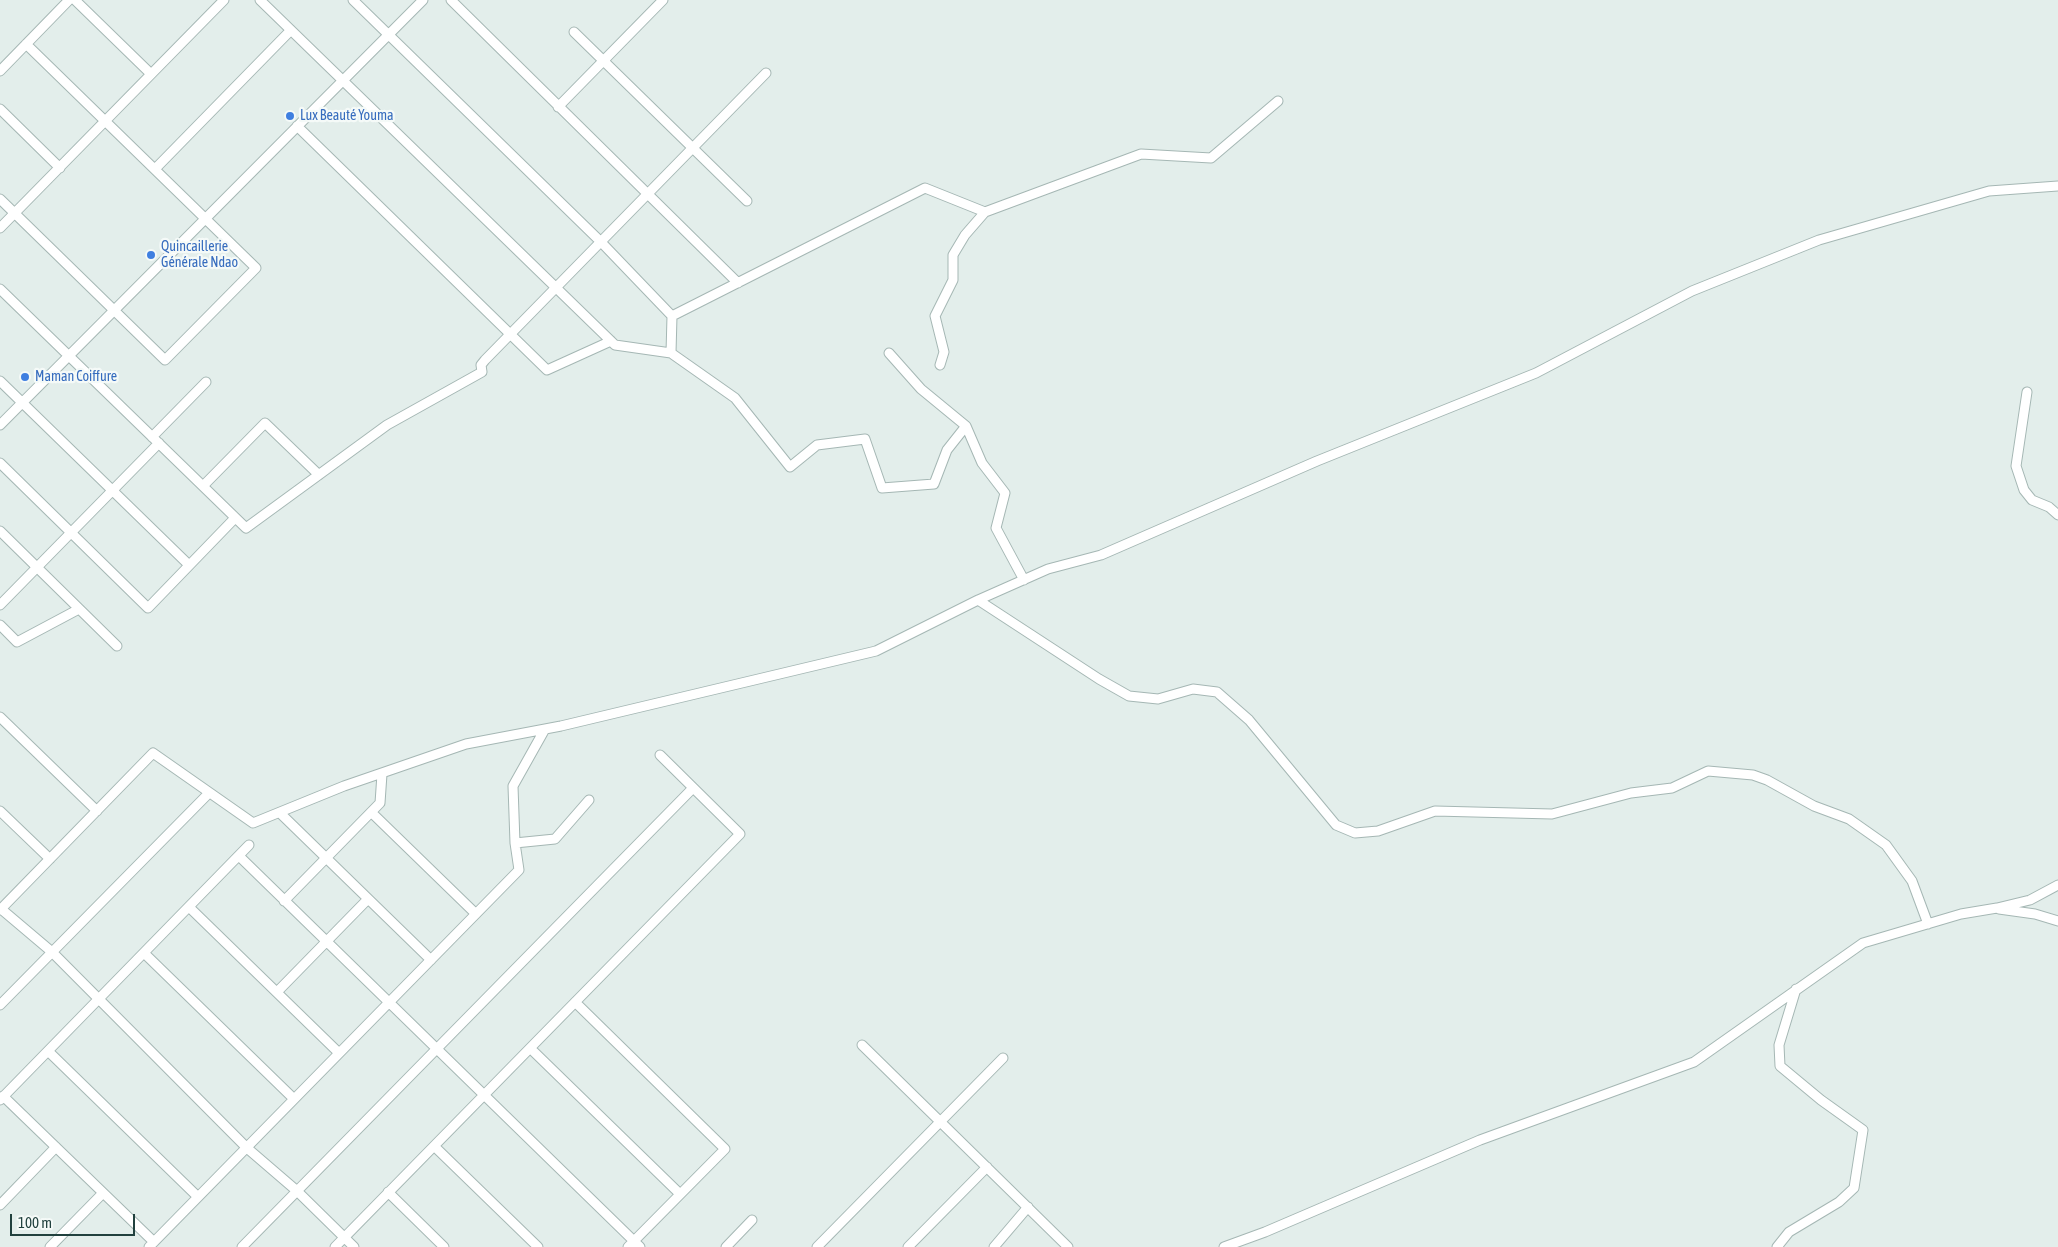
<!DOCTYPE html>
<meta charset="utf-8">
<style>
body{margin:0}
#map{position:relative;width:2058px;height:1247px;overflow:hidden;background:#e3eeeb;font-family:"Asap Condensed",sans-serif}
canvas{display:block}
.scale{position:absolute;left:10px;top:1214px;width:125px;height:22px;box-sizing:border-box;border:2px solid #21413e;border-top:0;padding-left:6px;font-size:15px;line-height:18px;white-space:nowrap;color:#21413e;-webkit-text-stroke:4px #f5faf8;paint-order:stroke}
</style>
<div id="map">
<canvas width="2058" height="1247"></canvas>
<div class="scale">100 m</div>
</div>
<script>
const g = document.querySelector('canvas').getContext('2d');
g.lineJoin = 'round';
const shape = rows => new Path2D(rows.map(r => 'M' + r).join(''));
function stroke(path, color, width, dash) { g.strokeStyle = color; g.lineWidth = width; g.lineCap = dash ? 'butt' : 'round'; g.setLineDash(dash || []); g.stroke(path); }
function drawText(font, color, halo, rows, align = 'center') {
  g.font = font + ' "Asap Condensed",sans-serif'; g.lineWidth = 4.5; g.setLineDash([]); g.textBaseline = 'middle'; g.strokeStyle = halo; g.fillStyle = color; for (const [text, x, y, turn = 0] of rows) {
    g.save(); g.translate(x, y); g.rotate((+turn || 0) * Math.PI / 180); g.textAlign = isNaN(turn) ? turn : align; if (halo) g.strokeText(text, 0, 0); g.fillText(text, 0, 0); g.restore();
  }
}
const minor = shape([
 [75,0,151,74],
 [260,0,615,345,671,353,672,316,925,188,985,212,1141,154,1211,158,1278,101],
 [353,0,601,242,672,316],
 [451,0,738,283],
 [574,32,747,201],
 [0,71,69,0],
 [558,107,663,0],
 [0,109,60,168],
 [297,126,547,370,611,341],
 [155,169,291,30],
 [0,199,165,360,256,268,26,44],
 [0,228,224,0],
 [0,289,246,528,387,425,482,372,481,365,485,360,766,73],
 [671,353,735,398,790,467,817,445,865,439,882,488,934,484,947,450,966,426],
 [889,353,921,389,966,426,982,463,1005,493,996,528,1024,580],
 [940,365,944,352,935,316,953,280,953,255,965,235,985,212],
 [0,381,189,565],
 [2027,392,2016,466,2024,490,2032,500,2049,507,2058,515],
 [0,425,423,0],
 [152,437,206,382],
 [0,463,148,608,235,518],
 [203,486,265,423,319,475],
 [0,531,117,646],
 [978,600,1099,679,1129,696,1158,699,1193,689,1217,692,1249,720,1336,825,1355,833,1378,831,1435,811,1552,814,1631,793,1672,788,1708,771,1753,775,1767,780,1814,806,1849,819,1886,845,1912,881,1928,924],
 [0,605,159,443],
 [0,625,17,642,79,609],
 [0,717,97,811],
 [0,811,50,859],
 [371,812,476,914],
 [280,813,431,960],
 [515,843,555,839,589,800],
 [239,856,640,1247],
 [284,901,380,803,382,774],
 [189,907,339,1053],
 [0,908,52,952,247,1148,297,1191,354,1247],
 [1999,909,2035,914,2058,921],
 [0,910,153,753,253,823,344,786,466,744,561,726,876,651,978,600,1048,569,1101,555,1317,461,1536,373,1692,291,1819,240,1989,191,2058,186],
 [144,953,294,1099],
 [277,992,368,899],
 [575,1002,725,1149,628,1247],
 [0,1005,209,793],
 [862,1045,1068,1247],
 [530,1048,680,1194],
 [48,1051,198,1197],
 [3,1096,154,1242],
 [0,1100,249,845],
 [434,1146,538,1247],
 [388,1192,444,1247],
 [0,1205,56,1147],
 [50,1247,103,1193],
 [149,1247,519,870,515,843,513,786,545,729],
 [242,1247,693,788],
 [335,1247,740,834,660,755],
 [726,1247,752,1220],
 [817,1247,1003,1058],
 [908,1247,987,1167],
 [994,1247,1028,1207],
 [1224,1247,1265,1232,1480,1140,1694,1062,1863,943,1961,914,1997,908,2030,900,2058,885],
 [1777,1247,1789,1232,1839,1202,1854,1188,1863,1130,1821,1100,1780,1066,1779,1045,1796,989]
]);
const markers = [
 [290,116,5,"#3f7fe0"],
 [151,255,5,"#3f7fe0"],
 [25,377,5,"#3f7fe0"]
];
const shopNames = [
 ["Lux Beauté Youma",300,116],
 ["Quincaillerie",161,247],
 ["Générale Ndao",161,263],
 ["Maman Coiffure",35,377]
];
stroke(minor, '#a5b7b4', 11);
stroke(minor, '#fff', 9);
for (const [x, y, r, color] of markers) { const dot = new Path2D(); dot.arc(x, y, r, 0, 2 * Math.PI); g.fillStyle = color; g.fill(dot); stroke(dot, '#f5faf8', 2); }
drawText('14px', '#366cbe', '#f5faf8', shopNames, 'left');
</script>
